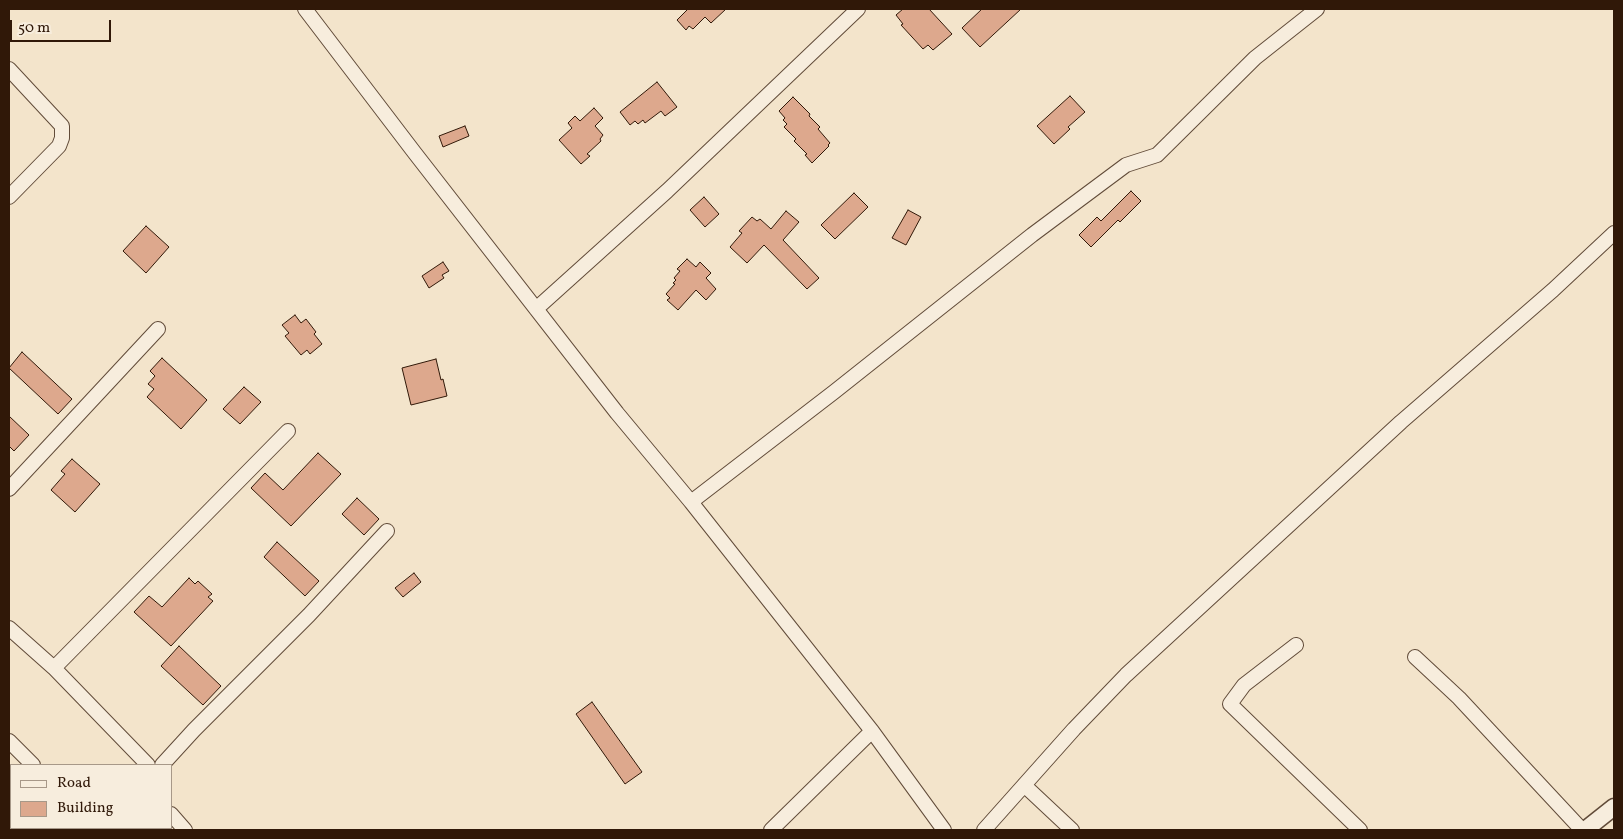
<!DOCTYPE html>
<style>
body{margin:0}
#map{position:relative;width:1623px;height:839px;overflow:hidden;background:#f3e4cb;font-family:Vollkorn,serif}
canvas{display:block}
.frame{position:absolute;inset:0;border:10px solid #301808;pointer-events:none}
.legend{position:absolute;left:10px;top:764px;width:162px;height:65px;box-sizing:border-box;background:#f7eddd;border:1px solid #a79888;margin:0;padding:6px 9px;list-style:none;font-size:15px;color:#301808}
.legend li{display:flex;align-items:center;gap:10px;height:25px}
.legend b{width:25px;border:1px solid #a79888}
.scale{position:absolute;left:10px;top:20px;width:101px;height:22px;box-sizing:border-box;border:2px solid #301808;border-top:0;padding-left:6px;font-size:15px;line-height:18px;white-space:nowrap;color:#301808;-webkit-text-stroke:4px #f7eddd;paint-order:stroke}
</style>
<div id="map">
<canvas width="1623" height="839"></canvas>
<div class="frame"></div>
<ul class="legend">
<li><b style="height:6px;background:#f7eddd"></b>Road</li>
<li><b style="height:14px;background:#dda88d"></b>Building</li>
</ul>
<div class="scale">50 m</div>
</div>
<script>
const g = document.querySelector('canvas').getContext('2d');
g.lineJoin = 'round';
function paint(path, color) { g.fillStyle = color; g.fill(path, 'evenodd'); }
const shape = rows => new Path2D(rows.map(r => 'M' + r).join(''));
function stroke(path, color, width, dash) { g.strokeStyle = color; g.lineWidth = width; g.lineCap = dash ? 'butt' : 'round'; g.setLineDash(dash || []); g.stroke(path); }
const building = shape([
 [688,9,726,9,711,23,705,17,693,29,689,26,686,30,677,20,688,9],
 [903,9,929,9,952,34,933,50,928,45,923,49,901,25,903,24,896,15,903,9],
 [982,9,1021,9,980,47,962,28,982,9],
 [657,82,677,107,665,116,661,111,645,123,643,120,638,124,635,121,630,125,620,112,657,82],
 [1070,96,1085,112,1068,127,1070,129,1054,144,1037,126,1070,96],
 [793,97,810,114,809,116,820,127,818,129,830,143,828,145,829,146,812,163,805,155,807,154,794,141,796,139,784,127,787,124,783,120,785,118,779,111,793,97],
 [594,108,603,118,595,126,603,135,600,139,601,141,587,154,590,156,581,164,559,140,572,128,568,123,575,116,580,121,594,108],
 [465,126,469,136,443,147,439,136,465,126],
 [1131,191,1141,201,1120,222,1118,220,1091,247,1079,235,1097,217,1101,221,1131,191],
 [854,193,868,207,835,239,821,225,854,193],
 [704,197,719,214,705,227,690,210,704,197],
 [908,210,921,217,906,245,892,238,908,210],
 [786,211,799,222,783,240,819,278,807,289,764,245,747,263,730,247,742,233,739,231,752,217,757,221,760,219,771,229,786,211],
 [146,226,169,247,146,273,123,251,146,226],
 [687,259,696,267,700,262,711,273,706,278,716,289,706,300,696,290,678,310,667,300,670,298,666,294,675,284,673,283,676,280,674,278,680,271,677,269,687,259],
 [443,262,449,271,442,275,444,278,429,288,422,276,443,262],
 [295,315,301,323,306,319,316,332,314,334,322,344,310,354,307,350,301,355,285,336,289,333,282,325,295,315],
 [22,352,72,399,58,414,9,368,22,352],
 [162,358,207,400,181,429,147,397,154,389,148,384,155,376,150,371,162,358],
 [436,359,441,380,443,379,447,396,411,405,402,368,436,359],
 [244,387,261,402,240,424,223,409,244,387],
 [9,416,29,435,14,451,9,446,9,416],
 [318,453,341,474,291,526,251,488,265,473,283,490,318,453],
 [72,459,100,484,75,512,51,490,65,474,61,471,72,459],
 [357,498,379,519,364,535,342,514,357,498],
 [277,542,319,581,305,596,264,557,277,542],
 [414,573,421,582,403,597,395,588,414,573],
 [189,578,195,584,198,581,212,594,208,597,213,601,171,646,134,612,149,596,162,607,189,578],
 [179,646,221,686,203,705,161,666,179,646],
 [592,702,642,772,625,784,576,714,592,702]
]);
const minor = shape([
 [305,9,414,152,617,413,691,502,834,392,1032,235,1126,165,1157,155,1255,58,1317,9],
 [9,69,62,126,62,138,59,146,9,197],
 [536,309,667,191,858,9],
 [9,489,158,329],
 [691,502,872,731],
 [9,628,54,668,148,765],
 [1296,645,1244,685,1230,704,1360,830],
 [1415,657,1459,698,1582,830],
 [54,668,288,431],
 [9,741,33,765],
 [162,765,194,730,309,615,387,531],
 [1024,785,1072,830],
 [9,792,11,790],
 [171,814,185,830],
 [101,828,106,828],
 [771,830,872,731,944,830],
 [984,830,1074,729,1126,675,1401,422,1553,290,1614,233]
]);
const tertiary = shape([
 [1585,830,1614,807]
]);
paint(building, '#dda88d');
stroke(building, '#301808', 1);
stroke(minor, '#614b39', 16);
stroke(tertiary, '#614b39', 19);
stroke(minor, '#f7eddd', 14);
stroke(tertiary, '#f7eddd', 16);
</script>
